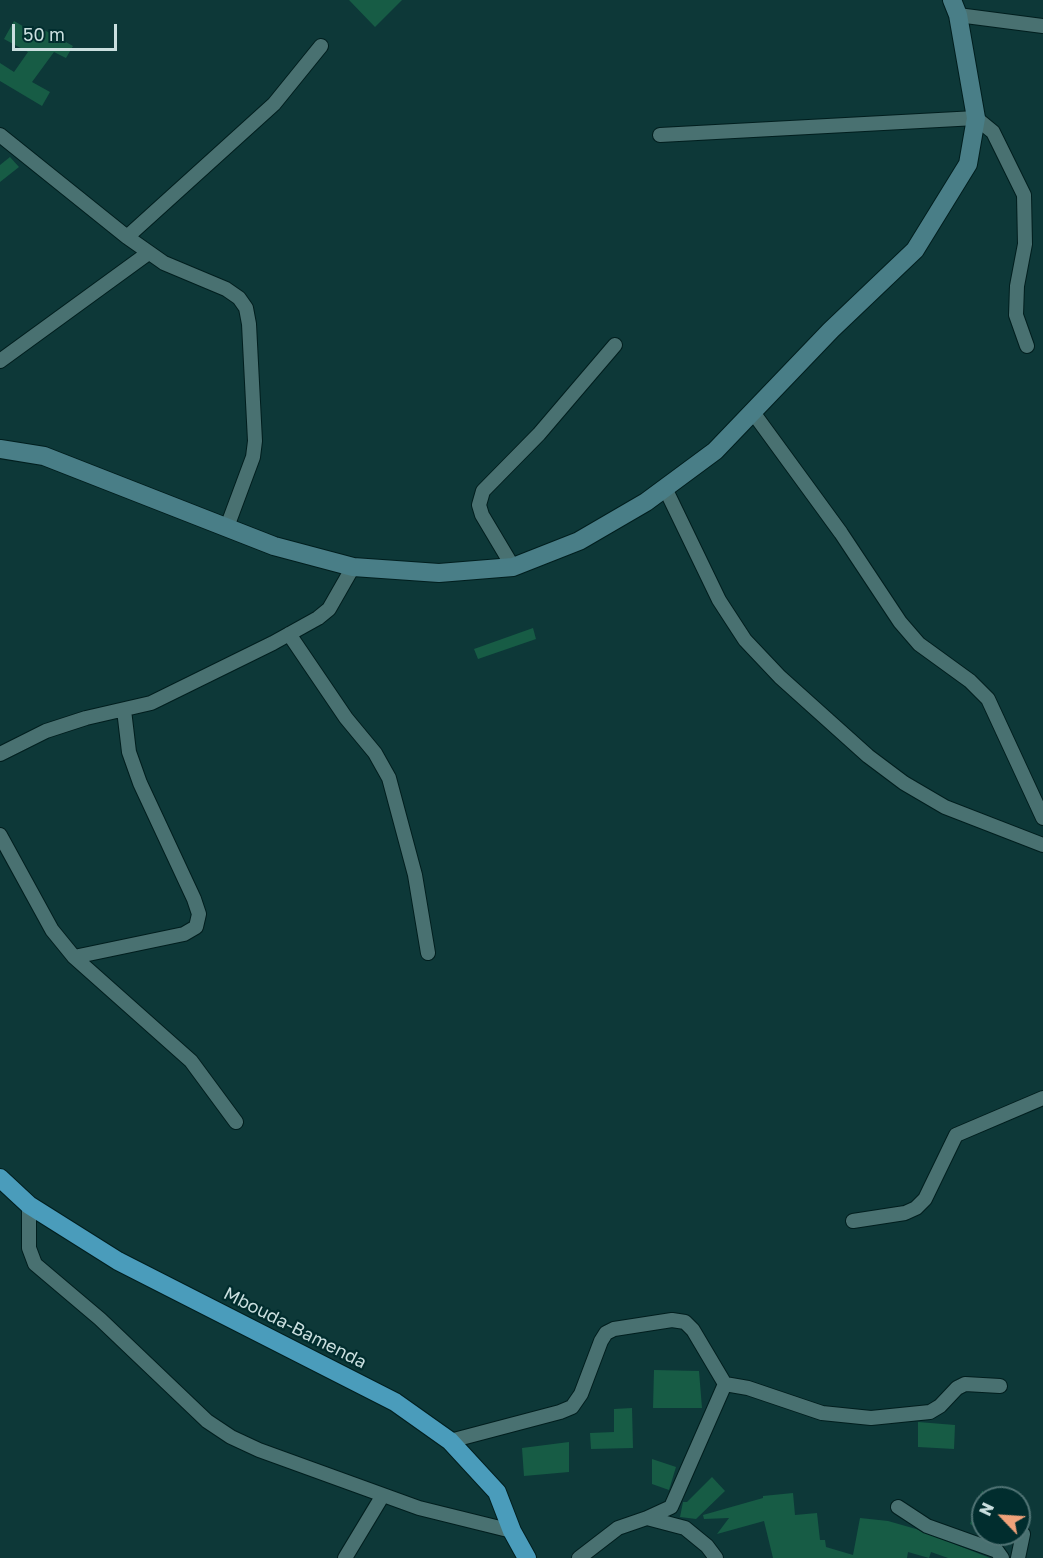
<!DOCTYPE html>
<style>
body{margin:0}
#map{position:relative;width:1043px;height:1558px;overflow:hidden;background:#0d3838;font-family:"Golos Text",sans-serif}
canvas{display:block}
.north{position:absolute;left:971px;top:1486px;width:60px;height:60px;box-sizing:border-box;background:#012d2e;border:2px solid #517475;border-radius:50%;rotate:295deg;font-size:16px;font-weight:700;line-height:24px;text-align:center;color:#cadfdf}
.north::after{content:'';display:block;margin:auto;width:21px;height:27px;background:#f0a27a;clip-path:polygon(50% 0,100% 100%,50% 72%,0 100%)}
.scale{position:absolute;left:12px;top:24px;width:105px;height:27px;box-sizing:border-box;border:3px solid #cadfdf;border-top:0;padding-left:8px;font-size:18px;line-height:21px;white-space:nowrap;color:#cadfdf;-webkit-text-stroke:4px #012d2e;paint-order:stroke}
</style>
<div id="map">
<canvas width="1043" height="1558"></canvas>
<div class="north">N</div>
<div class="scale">50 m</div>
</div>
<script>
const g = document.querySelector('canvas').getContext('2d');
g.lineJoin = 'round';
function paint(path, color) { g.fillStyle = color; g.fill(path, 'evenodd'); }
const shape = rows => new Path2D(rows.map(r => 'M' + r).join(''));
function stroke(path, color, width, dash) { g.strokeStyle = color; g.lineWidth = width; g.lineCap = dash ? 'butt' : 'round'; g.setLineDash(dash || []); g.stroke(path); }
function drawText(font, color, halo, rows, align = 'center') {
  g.font = font + ' "Golos Text",sans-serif'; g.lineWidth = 4.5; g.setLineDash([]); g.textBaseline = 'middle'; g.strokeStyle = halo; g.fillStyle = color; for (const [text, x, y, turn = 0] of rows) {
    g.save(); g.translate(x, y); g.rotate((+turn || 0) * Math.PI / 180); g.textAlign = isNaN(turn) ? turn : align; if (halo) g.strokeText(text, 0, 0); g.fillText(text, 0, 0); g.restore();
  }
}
const building = shape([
 [349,0,402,0,375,27],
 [14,21,33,32,37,26,73,46,66,58,54,52,32,82,50,92,42,106,0,81,0,63,14,72,28,52,4,39],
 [10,157,19,167,0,182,0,165],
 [533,628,536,639,478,659,474,649],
 [654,1370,699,1371,702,1408,653,1408],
 [632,1408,633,1448,591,1449,590,1433,614,1432,614,1409],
 [918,1422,955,1425,954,1449,918,1447],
 [569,1442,569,1472,524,1476,522,1448],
 [652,1459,676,1467,669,1490,652,1484],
 [712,1477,725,1491,696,1519,680,1517,683,1502,687,1502],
 [982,1491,983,1491,983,1530,970,1524],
 [793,1493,795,1515,817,1513,820,1540,825,1540,826,1547,853,1555,860,1518,888,1521,916,1529,990,1558,948,1558,931,1552,929,1558,908,1552,907,1558,773,1558,764,1521,717,1534,729,1518,704,1519,703,1515,763,1498,763,1496]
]);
const street = shape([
 [958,15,1043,26],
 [0,135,127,237,274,104,321,46],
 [660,135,976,118,993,132,1024,195,1025,244,1017,286,1016,315,1027,346],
 [127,237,164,263,226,289,239,298,246,308,249,324,255,441,253,457,227,527],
 [0,361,147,254],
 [752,411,841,533,900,622,919,644,970,681,988,699,1043,818],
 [665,488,719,600,745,640,780,677,868,756,904,783,945,807,1043,845],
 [513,567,482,515,479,505,483,491,539,434,615,345],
 [289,634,346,718,375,753,389,778,415,875,428,953],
 [0,754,46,731,86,718,151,703,273,643,318,618,329,609,353,567],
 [0,835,52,930,74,957,191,1061,236,1122],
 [74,957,184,934,196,927,199,914,194,899,140,783,129,752,124,710],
 [29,1205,29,1248,35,1264,100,1319,207,1421,231,1437,259,1450,419,1508,512,1531],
 [853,1221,905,1213,916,1208,925,1199,956,1135,1043,1098],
 [450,1441,560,1412,572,1407,581,1394,601,1341,606,1333,614,1329,672,1320,685,1322,693,1330,725,1384],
 [898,1507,927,1526,997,1551,1002,1558],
 [647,1518,671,1507,725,1384,748,1388,822,1413,871,1418,930,1412,940,1406,957,1388,965,1384,1000,1386],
 [345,1558,383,1495],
 [579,1558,618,1528,647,1518,685,1528,707,1546,716,1558],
 [1018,1558,1023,1534]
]);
const secondary = shape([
 [0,449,44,456,274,546,353,567,439,573,513,567,579,541,646,502,715,451,831,330,915,250,968,164,976,118,958,15,952,0]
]);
const highway = shape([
 [0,1178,29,1205,118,1261,395,1402,450,1441,497,1492,512,1531,527,1558]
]);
const streetNames = [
 ["Mbouda-Bamenda",295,1328,27]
];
paint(building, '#175c45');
stroke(street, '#001e1e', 16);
stroke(secondary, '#001e1e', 20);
stroke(highway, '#001e1e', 20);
stroke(street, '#497171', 14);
stroke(secondary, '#497e87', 18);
stroke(highway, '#4a9cbb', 18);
drawText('18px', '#cadfdf', '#012d2e', streetNames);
</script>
